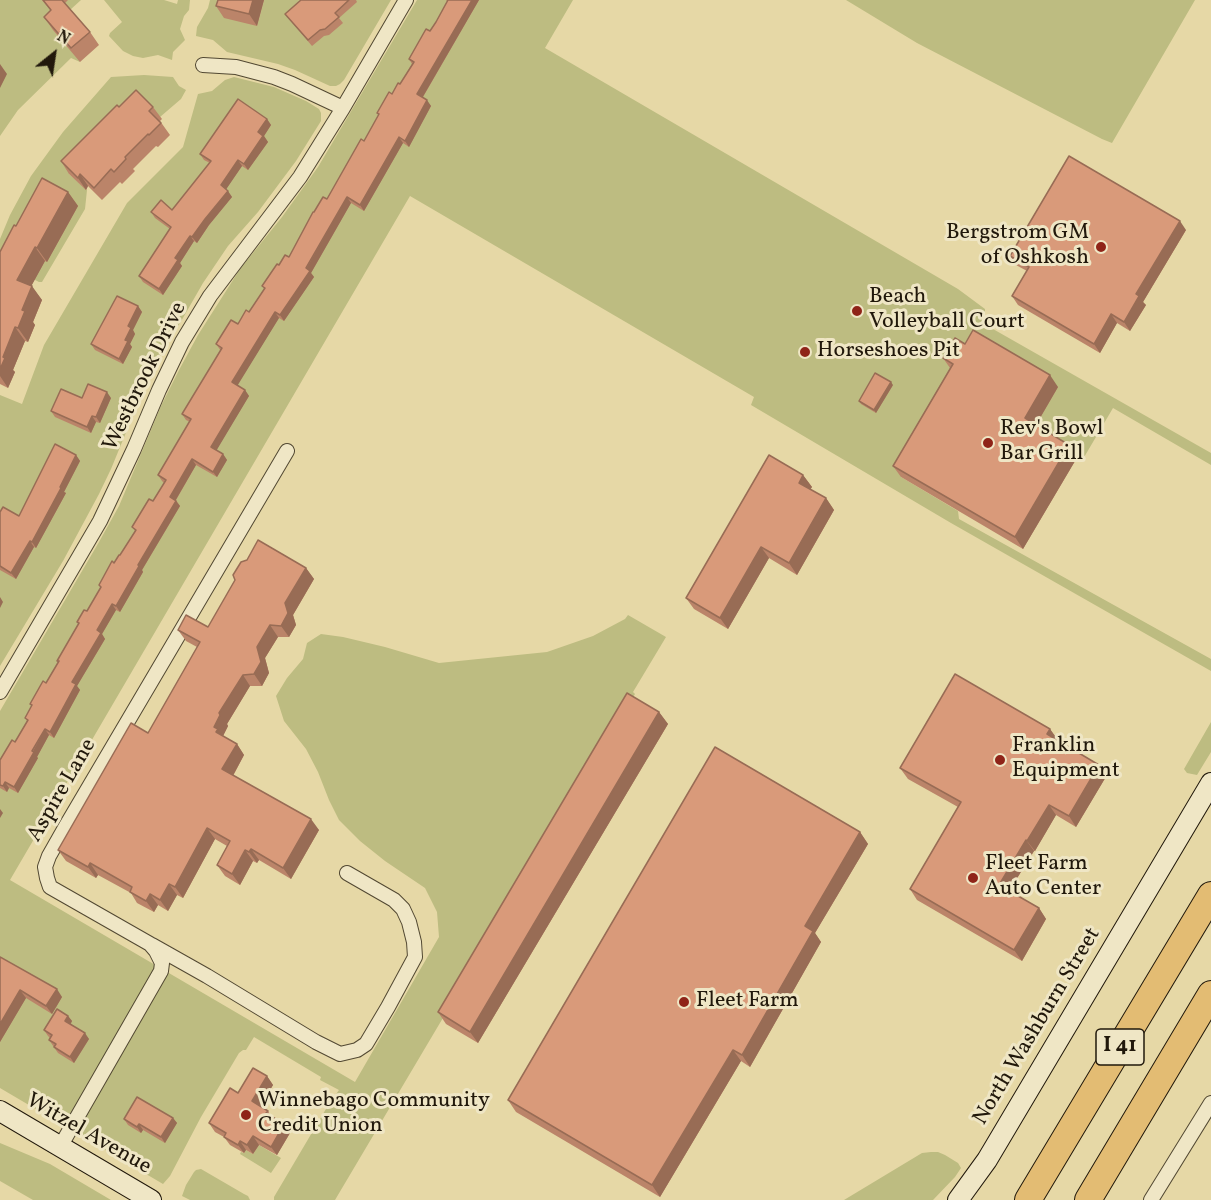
<!DOCTYPE html>
<style>
body{margin:0}
#map{position:relative;width:1211px;height:1200px;overflow:hidden;background:#e6d8a6;font-family:Vollkorn,serif}
canvas{display:block}
.north{position:absolute;left:24px;top:24px;width:60px;height:60px;-webkit-text-stroke:4px #efe6c5;paint-order:stroke;rotate:30deg;font-size:16px;font-weight:700;line-height:24px;text-align:center;color:#21180b}
.north::after{content:'';display:block;margin:auto;width:21px;height:27px;background:#21180b;clip-path:polygon(50% 0,100% 100%,50% 72%,0 100%)}
</style>
<div id="map">
<canvas width="1211" height="1200"></canvas>
<div class="north">N</div>
</div>
<script>
const g = document.querySelector('canvas').getContext('2d');
g.lineJoin = 'round';
function paint(path, color) { g.fillStyle = color; g.fill(path, 'evenodd'); }
const shape = rows => new Path2D(rows.map(r => 'M' + r).join(''));
function stroke(path, color, width, dash) { g.strokeStyle = color; g.lineWidth = width; g.lineCap = dash ? 'butt' : 'round'; g.setLineDash(dash || []); g.stroke(path); }
function drawText(font, color, halo, rows, align = 'center') {
  g.font = font + ' Vollkorn,serif'; g.lineWidth = 6; g.setLineDash([]); g.textBaseline = 'middle'; g.strokeStyle = halo; g.fillStyle = color; for (const [text, x, y, turn = 0] of rows) {
    g.save(); g.translate(x, y); g.rotate((+turn || 0) * Math.PI / 180); g.textAlign = isNaN(turn) ? turn : align; if (halo) g.strokeText(text, 0, 0); g.fillText(text, 0, 0); g.restore();
  }
}
const green = shape([
 [0,0,81,0,70,10,80,62,71,58,18,110,0,136],
 [104,0,164,0,177,4,178,0,190,0,189,10,184,16,180,29,185,40,173,52,172,60,158,55,143,58,133,56,123,51,109,36,110,33,122,22],
 [210,0,229,0,257,26,264,0,391,0,344,80,340,84,336,86,330,86,295,70,278,64,227,52,213,40,196,36,197,27,208,8],
 [417,0,573,0,545,48,958,289,985,309,985,322,993,329,1211,453,1211,465,1113,408,1083,459,1033,430,901,477,958,511,959,519,1211,659,1211,671,951,523,751,405,754,397,410,196,10,880,355,1082,439,937,437,912,425,888,385,861,360,841,339,820,329,800,318,772,306,749,284,721,276,696,287,678,303,659,307,643,321,634,343,637,385,647,439,663,547,652,593,636,625,619,628,615,666,637,633,692,635,694,335,1200,274,1200,274,1197,333,1097,334,1097,339,1090,320,1080,321,1077,254,1037,246,1050,243,1050,239,1053,201,1117,170,1176,163,1184,0,1088,0,711,99,542,119,506,161,406,179,370,198,335,240,269,282,217,318,167],
 [846,0,1195,0,1112,143,1102,139,917,43],
 [144,75,173,77,179,86,186,90,181,99,160,117,69,174,87,190,85,209,42,282,39,282,0,262,0,239,10,215,31,176,63,132,111,77],
 [234,77,274,87,306,101,319,109,321,113,321,121,296,161,258,212,228,246,203,283,148,379,111,469,99,494,63,561,0,666,0,395,22,404,44,345,127,203,183,147,198,94,212,91,225,80],
 [1211,722,1211,752,1197,775,1187,773,1184,769],
 [0,1143,50,1164,111,1200,33,1200,0,1181],
 [259,1145,281,1158,271,1173,240,1154,241,1152,244,1153,246,1150,253,1154],
 [931,1152,938,1152,945,1155,958,1163,961,1168,955,1177,933,1200,844,1200,922,1153],
 [201,1169,244,1194,248,1196,250,1200,190,1200,182,1196,186,1185,194,1172,196,1170]
]);
const street = shape([
 [203,65,236,67,274,77,292,84,343,108],
 [0,692,100,521,134,449,159,390,182,342,210,296,300,177,343,108,406,0],
 [152,945,207,976,316,1042,340,1054,357,1050,366,1044,388,1007,415,957,414,942,409,922,403,909,394,900,347,873],
 [60,1147,161,971,162,963,156,951,150,944,50,887,47,878,45,867,49,856,66,826,287,451],
 [1151,1200,1211,1103]
]);
const secondary = shape([
 [0,1111,151,1200],
 [958,1200,987,1160,1211,783]
]);
const highway = shape([
 [1028,1200,1211,895],
 [1088,1200,1211,994]
]);
const wall = shape([
 [42,0,68,0,65,3,90,32,99,45,80,62,53,30,44,17,51,11],
 [264,0,257,26,224,18,216,6],
 [301,0,356,0,357,2,339,18,343,23,329,35,324,36,312,46,285,14],
 [446,0,479,0,423,97,431,106,409,147,403,143,364,211,351,203,311,273,314,277,284,321,279,318,237,385,245,390,249,396,216,450,223,454,227,460,217,477,196,465,176,500,180,506,142,570,143,572,120,612,116,610,102,634,105,639,77,686,80,690,54,738,49,735,37,757,38,758,18,793,9,788,7,792,0,788,0,760,15,742,27,721,25,718,32,706,30,704,46,683,58,662,57,661,79,624,77,622,87,611,101,588,99,585,120,555,135,531,132,527,153,501,164,483,162,481,158,475,190,422,186,420,182,414,221,351,216,344,249,312,264,289,262,286,279,265,289,257,314,212,327,199,364,141,379,115,377,113,400,84,412,64,409,59,436,22,448,2],
 [119,107,153,107,162,119,160,121,170,135,158,147,156,146,133,169,135,171,122,184,120,182,102,200,88,186,86,190,69,174,61,161],
 [267,119,271,125,264,136,268,142,248,170,242,166,226,189,232,197,209,225,197,243,194,241,180,263,182,266,163,295,143,282,139,276,170,229,155,218,151,212,172,210,210,163,204,160,200,154],
 [68,192,78,206,47,262,45,261,31,286,42,300,33,322,35,325,28,342,25,341,13,370,15,372,8,388,0,384,0,252,16,226],
 [1186,230,1143,302,1146,305,1130,331,1117,323,1100,353,1018,305,1012,296,1027,271,1016,265,1010,256],
 [138,306,142,312,133,330,135,334,130,344,132,347,123,364,95,350,91,344],
 [965,344,1058,387,1036,425,1069,445,1078,456,1023,549,901,477,893,466,950,368,943,358],
 [893,385,876,413,861,404,859,401],
 [111,398,100,423,96,422,91,433,55,417,51,411],
 [76,455,80,461,64,492,66,493,36,548,34,547,16,579,0,570,0,512,19,516],
 [803,475,812,487,810,489,826,498,834,510,797,575,769,558,728,629,694,609,686,598],
 [306,568,314,579,293,615,296,625,289,637,278,637,265,658,269,673,262,686,250,686,227,724,228,726,223,736,237,744,244,755,233,776,319,830,291,879,259,860,257,863,253,861,240,885,225,876,217,865,227,846,215,839,183,898,177,895,168,911,158,905,154,912,137,903,131,893,98,875,96,878,66,861,58,850,148,733,197,647,186,641,178,630,208,627],
 [659,712,668,724,478,1043,446,1024,438,1012],
 [1050,729,1057,740,1099,765,1107,775,1076,827,1056,815,1035,851,1034,851,1009,891,1039,908,1046,919,1022,961,917,900,910,889,958,807,908,779,900,768],
 [860,832,868,844,815,933,821,942,750,1067,741,1061,660,1197,516,1112,508,1100],
 [0,957,62,997,52,1014,26,998,0,1042],
 [68,1016,72,1021,70,1025,89,1039,74,1063,58,1053,49,1040,50,1038,48,1036,44,1030],
 [267,1076,273,1085,260,1107,268,1111,271,1116,284,1124,290,1133,277,1155,259,1145,253,1154,246,1150,244,1153,230,1145,224,1137,215,1132,209,1123,238,1093],
 [173,1118,177,1123,165,1143,143,1130,141,1133,128,1125,124,1119]
]);
const shadedWall = shape([
 [253,0,264,0,257,26,249,14],
 [472,0,479,0,421,100,417,94],
 [0,64,7,74,0,88],
 [427,100,431,106,409,147,405,141],
 [267,119,271,125,264,136,268,142,248,170,244,164,258,132],
 [399,137,403,143,364,211,360,205],
 [238,160,242,166,225,191,221,185],
 [80,174,88,186,86,190,78,178],
 [228,191,232,197,209,225,197,243,192,237,205,219],
 [68,192,78,206,47,262,37,248],
 [347,197,351,203,311,273,314,277,284,321,280,315],
 [1180,221,1186,230,1143,302,1146,305,1130,331,1124,322,1136,294],
 [190,236,194,241,180,263,182,266,163,295,159,289,175,258],
 [35,247,45,261,27,294,17,280],
 [32,286,42,300,33,322,35,325,28,342,18,328,22,310],
 [138,306,142,312,133,330,135,334,130,344,132,347,123,364,119,359,125,340,128,326],
 [275,312,279,318,236,388,232,382],
 [1111,314,1117,323,1100,353,1094,344],
 [15,327,25,341,13,370,15,372,8,388,0,376,0,369,3,357],
 [1050,375,1058,387,1033,430,1025,418],
 [891,382,893,385,876,413,874,410],
 [245,390,249,396,215,453,211,447],
 [107,392,111,398,100,423,96,417],
 [92,416,96,422,91,433,87,427],
 [1069,445,1078,456,1023,549,1015,537],
 [223,454,227,460,217,477,213,472],
 [76,455,80,461,64,492,66,493,36,548,32,542],
 [192,459,196,465,174,503,170,497],
 [803,475,812,487,807,494,799,483],
 [826,498,834,510,797,575,789,563],
 [176,501,180,506,142,570,143,572,120,612,116,606,138,565],
 [30,541,34,547,16,579,11,573],
 [761,547,769,558,728,629,720,618],
 [306,568,314,579,293,615,296,625,289,637,281,626,285,603],
 [0,597,3,602,0,608],
 [112,604,116,610,102,634,105,639,77,686,80,690,54,738,50,732,72,682,97,630],
 [270,625,278,637,265,658,269,673,262,686,254,674,257,647],
 [243,675,250,686,227,724,228,726,223,736,216,732,214,727,219,713],
 [659,712,668,724,478,1043,470,1032],
 [45,729,49,735,37,757,38,758,18,793,14,787],
 [1050,729,1058,740,1055,745,1047,734],
 [237,744,244,755,230,781,222,769],
 [1099,765,1107,775,1076,827,1069,816],
 [5,782,9,788,7,792,3,786],
 [1049,805,1056,815,1035,851,1027,841],
 [0,809,3,813,0,818],
 [311,819,319,830,291,879,283,868],
 [207,828,215,839,183,898,175,887],
 [860,832,868,844,815,933,821,942,750,1067,742,1055,805,926],
 [1026,840,1034,851,1006,896,999,885],
 [251,849,259,860,257,863,249,852],
 [245,850,253,861,240,885,232,874],
 [90,863,98,875,96,878,88,867],
 [169,884,177,895,168,911,160,900],
 [150,894,158,905,154,912,146,901],
 [1039,908,1046,919,1022,961,1014,950],
 [57,989,62,997,52,1014,46,1006],
 [20,990,26,998,0,1042,0,1024],
 [68,1016,72,1021,69,1027,65,1021],
 [85,1033,89,1039,74,1063,70,1057],
 [733,1050,741,1061,660,1197,652,1185],
 [267,1076,273,1085,258,1110,252,1101],
 [173,1118,177,1123,165,1143,161,1137],
 [139,1124,143,1130,141,1133,137,1127],
 [284,1124,290,1133,277,1155,271,1147],
 [253,1136,259,1145,253,1154,247,1145],
 [240,1141,246,1150,244,1153,238,1145]
]);
const building = shape([
 [43,0,62,0,90,32,71,48,44,17,51,10,43,0],
 [218,0,253,0,249,14,216,6,218,0],
 [301,0,349,0,335,13,339,17,325,29,320,30,308,40,285,14,301,0],
 [448,0,472,0,417,94,427,100,405,141,399,137,360,205,347,197,306,268,310,271,280,315,275,312,232,382,245,390,211,447,223,454,213,472,192,459,170,497,176,501,138,565,139,566,116,606,112,604,97,630,101,633,72,682,76,684,50,732,45,729,32,751,34,752,14,787,5,782,3,786,0,785,0,760,12,740,15,742,28,720,25,718,32,705,30,704,43,681,46,683,59,661,57,661,79,623,77,622,84,610,87,611,101,587,99,585,112,561,114,563,119,555,120,555,136,530,132,527,149,499,153,501,166,480,158,475,191,419,182,414,222,348,216,344,231,320,238,324,246,310,249,312,265,288,262,286,277,264,279,265,285,255,289,257,313,212,314,212,323,197,327,199,361,139,364,141,379,114,377,113,389,92,392,94,398,83,400,84,414,62,409,59,426,29,430,31,436,22,448,0],
 [136,90,153,107,149,111,161,123,149,135,148,134,125,157,126,159,114,172,111,169,94,188,80,174,78,178,61,161,117,105,119,107,136,90],
 [238,99,267,119,258,132,263,136,244,164,238,160,221,185,228,191,205,219,192,237,190,236,175,258,178,260,159,289,139,276,171,227,151,212,161,200,172,210,211,161,200,154,238,99],
 [1069,156,1180,221,1136,294,1139,296,1124,322,1111,314,1094,344,1012,296,1029,267,1010,256,1069,156],
 [42,178,68,192,37,248,35,247,17,280,32,286,22,310,25,311,18,328,15,327,3,357,5,358,0,369,0,252,14,225,16,226,42,178],
 [117,296,138,306,128,326,131,328,125,340,128,341,119,359,91,344,117,296],
 [973,330,1050,375,1025,418,1069,445,1015,537,893,466,953,364,943,358,955,338,965,344,973,330],
 [875,373,891,382,874,410,859,401,875,373],
 [88,384,107,392,96,417,92,416,87,427,51,411,61,389,82,398,88,384],
 [55,444,76,455,60,487,61,488,32,542,30,541,11,573,0,566,0,512,3,507,19,516,55,444],
 [769,455,803,475,799,483,826,498,789,563,761,547,720,618,686,598,769,455],
 [258,540,306,568,285,603,288,613,281,626,270,625,257,647,261,662,254,674,243,675,219,713,220,715,214,727,218,729,216,732,237,744,222,769,311,819,283,868,251,849,249,852,245,850,232,874,217,865,230,841,207,828,175,887,169,884,160,900,150,894,146,901,130,892,132,887,90,863,88,867,58,850,131,723,148,733,200,642,178,630,186,615,208,627,235,580,233,575,241,562,247,560,258,540],
 [955,674,1050,729,1047,734,1099,765,1069,816,1049,805,1027,841,1026,840,999,885,1039,908,1014,950,910,889,961,802,900,768,955,674],
 [627,693,659,712,470,1032,438,1012,627,693],
 [715,747,860,832,805,926,813,931,742,1055,733,1050,652,1185,508,1100,715,747],
 [0,957,57,989,46,1006,20,990,0,1024,0,957],
 [57,1009,68,1016,65,1021,85,1033,70,1057,54,1047,56,1044,49,1040,52,1035,44,1030,57,1009],
 [253,1068,267,1076,252,1101,268,1111,266,1113,284,1124,271,1147,253,1136,247,1145,240,1141,238,1145,224,1137,226,1133,209,1123,230,1088,238,1093,253,1068],
 [137,1097,173,1118,161,1137,139,1124,137,1127,124,1119,137,1097]
]);
const markers = [
 [1101,247,6,"#8f2418"],
 [857,311,6,"#8f2418"],
 [805,352,6,"#8f2418"],
 [988,443,6,"#8f2418"],
 [1000,760,6,"#8f2418"],
 [973,878,6,"#8f2418"],
 [684,1002,6,"#8f2418"],
 [246,1115,6,"#8f2418"]
];
const shields = [
 [1120,1047,48]
];
const shieldNames = [
 ["I 41",1120,1047]
];
const poiNames = [
 ["Bergstrom GM",1089,234,"right"],
 ["of Oshkosh",1089,259,"right"],
 ["Beach",869,298],
 ["Volleyball Court",869,323],
 ["Horseshoes Pit",817,352],
 ["Rev's Bowl",1000,430],
 ["Bar Grill",1000,455],
 ["Franklin",1012,747],
 ["Equipment",1012,772],
 ["Fleet Farm",985,865],
 ["Auto Center",985,890],
 ["Fleet Farm",696,1002],
 ["Winnebago Community",258,1102],
 ["Credit Union",258,1127]
];
const streetNames = [
 ["Westbrook Drive",146,377,-64],
 ["Aspire Lane",63,791,-60],
 ["North Washburn Street",1038,1027,-59],
 ["Witzel Avenue",88,1135,30]
];
paint(green, '#bdbc81');
stroke(street, '#524832', 16);
stroke(secondary, '#21180b', 22);
stroke(highway, '#21180b', 28);
stroke(street, '#efe6c5', 14);
stroke(secondary, '#efe6c5', 20);
stroke(highway, '#e3bc73', 26);
paint(wall, '#bb8469');
paint(shadedWall, '#986c55');
paint(building, '#d99a7a');
stroke(building, '#986c55', 1.5);
for (const [x, y, r, color] of markers) { const dot = new Path2D(); dot.arc(x, y, r, 0, 2 * Math.PI); g.fillStyle = color; g.fill(dot); stroke(dot, '#efe6c5', 2); }
for (const [x, y, w] of shields) { const box = new Path2D(); box.roundRect(x - w / 2, y - 18, w, 36, 4.5); g.fillStyle = '#efe6c5'; g.fill(box); stroke(box, '#21180b', 1.5); }
drawText('bold 21px', '#21180b', null, shieldNames);
drawText('22px', '#21180b', '#efe6c5', poiNames, 'left');
drawText('22px', '#21180b', '#efe6c5', streetNames);
</script>
